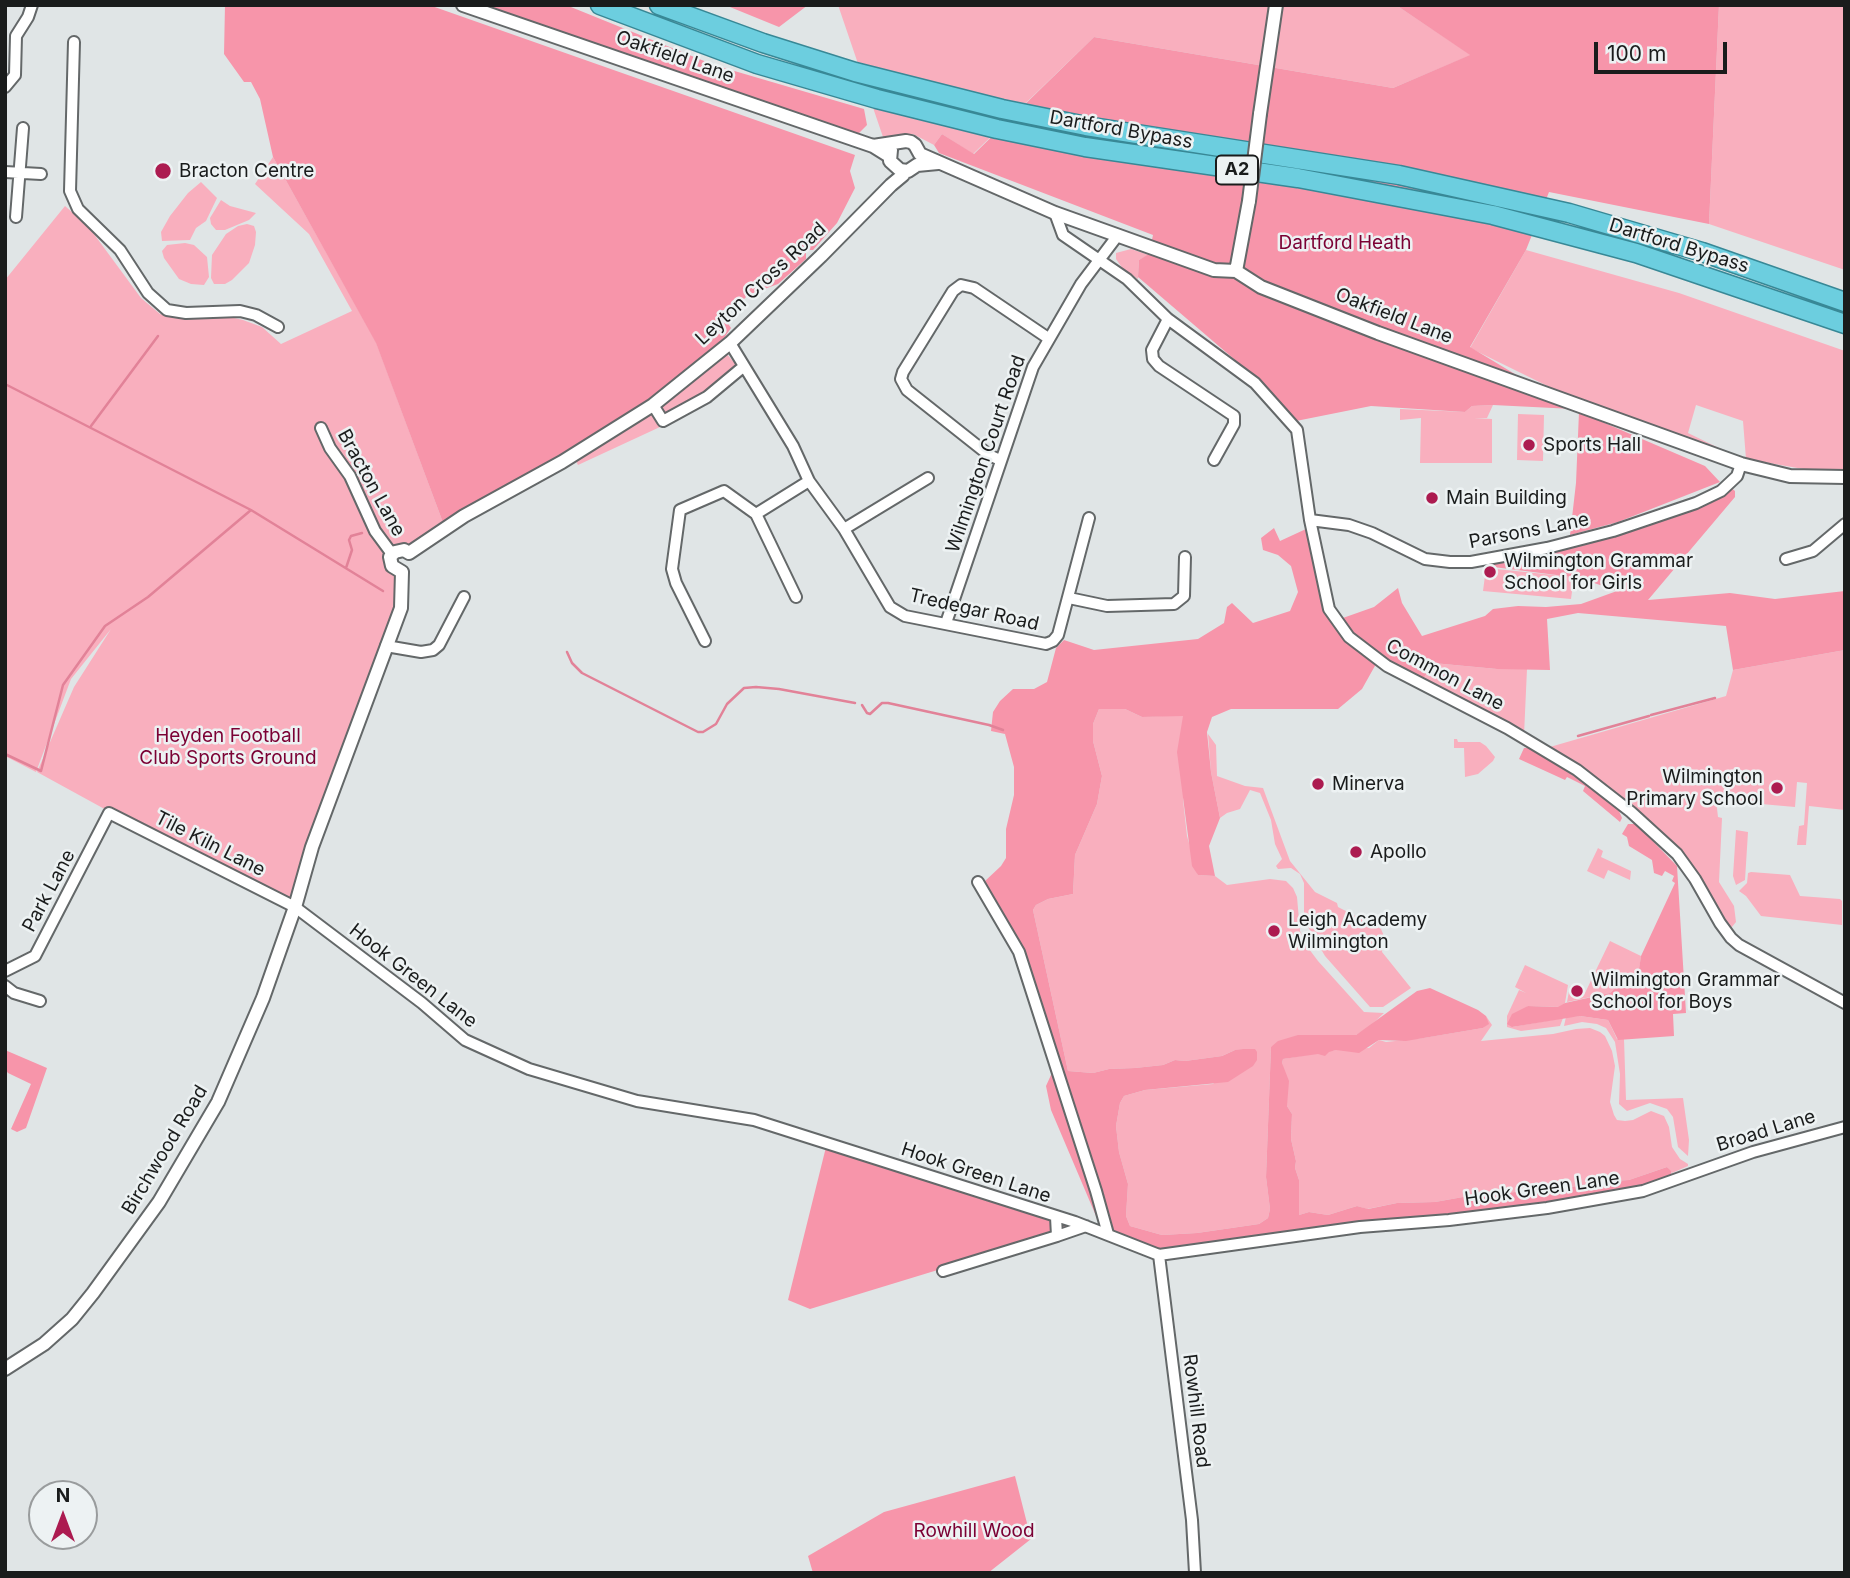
<!DOCTYPE html>
<style>
body{margin:0}
#map{position:relative;width:1850px;height:1578px;overflow:hidden;background:#e0e5e6;font-family:Inter,sans-serif}
canvas{display:block}
.frame{position:absolute;inset:0;border:7px solid #1a1c1c;pointer-events:none}
.north{position:absolute;left:28px;top:1480px;width:70px;height:70px;box-sizing:border-box;background:#edf2f3;border:2px solid #999c9d;border-radius:50%;rotate:0deg;font-size:19px;font-weight:700;line-height:28px;text-align:center;color:#1a1c1c}
.north::after{content:'';display:block;margin:auto;width:24px;height:32px;background:#ac1b50;clip-path:polygon(50% 0,100% 100%,50% 72%,0 100%)}
.scale{position:absolute;left:1594px;top:42px;width:133px;height:32px;box-sizing:border-box;border:4px solid #1a1c1c;border-top:0;padding-left:9px;font-size:21px;line-height:24px;white-space:nowrap;color:#1a1c1c;-webkit-text-stroke:5px #edf2f3;paint-order:stroke}
</style>
<div id="map">
<canvas width="1850" height="1578"></canvas>
<div class="frame"></div>
<div class="north">N</div>
<div class="scale">100 m</div>
</div>
<script>
const g = document.querySelector('canvas').getContext('2d');
g.lineJoin = 'round';
function paint(path, color) { g.fillStyle = color; g.fill(path, 'evenodd'); }
const shape = rows => new Path2D(rows.map(r => 'M' + r).join(''));
function stroke(path, color, width, dash) { g.strokeStyle = color; g.lineWidth = width; g.lineCap = dash ? 'butt' : 'round'; g.setLineDash(dash || []); g.stroke(path); }
function drawText(font, color, halo, rows, align = 'center') {
  g.font = font + ' Inter,sans-serif'; g.lineWidth = 5; g.setLineDash([]); g.textBaseline = 'middle'; g.strokeStyle = halo; g.fillStyle = color; for (const [text, x, y, turn = 0] of rows) {
    g.save(); g.translate(x, y); g.rotate((+turn || 0) * Math.PI / 180); g.textAlign = isNaN(turn) ? turn : align; if (halo) g.strokeText(text, 0, 0); g.fillText(text, 0, 0); g.restore();
  }
}
const green = shape([
 [838,5,1396,5,1471,55,1393,88,1094,37,973,154,942,134,934,145,913,134,883,137],
 [1719,5,1845,5,1845,270,1709,224],
 [273,157,376,342,445,528,409,554,397,559,399,562,403,582,401,608,294,907,110,812,37,772,74,687,111,629,71,679,36,772,5,756,5,280,65,206,88,226,141,298,160,314,180,318,230,317,243,320,262,327,281,344,352,311,309,234,255,184],
 [201,182,217,198,206,221,196,228,190,240,162,241,161,232,170,216,188,193],
 [221,200,230,206,256,213,249,220,225,230,216,230,211,224,210,218],
 [247,224,254,226,256,232,255,245,249,263,232,280,225,284,214,284,211,278,212,255,226,234,238,226],
 [185,243,194,245,207,257,209,277,204,285,191,284,179,279,164,258,162,251,167,245],
 [1131,249,1149,255,1139,260,1138,279,1123,269,1116,259,1116,253],
 [1526,250,1679,293,1845,351,1845,470,1809,470,1746,459,1743,421,1696,405,1688,433,1725,451,1724,452,1574,399,1470,348],
 [726,353,737,366,696,400,666,415,660,405],
 [1493,405,1487,418,1474,418,1492,419,1492,463,1420,463,1421,418,1400,420,1400,409,1465,412,1472,406],
 [649,413,654,414,660,427,578,465,576,461],
 [1518,414,1544,415,1543,461,1517,460],
 [1486,568,1574,577,1571,599,1483,591],
 [1845,650,1845,810,1809,806,1806,845,1797,845,1799,826,1804,825,1807,783,1797,782,1795,807,1716,800,1718,817,1722,818,1719,882,1734,906,1736,922,1731,928,1723,921,1689,861,1543,749,1726,696,1733,670],
 [1433,663,1497,669,1527,669,1524,735,1422,681],
 [1099,709,1125,709,1142,717,1183,715,1183,800,1187,836,1198,875,1215,876,1227,885,1270,879,1286,881,1293,888,1297,897,1300,931,1306,945,1318,961,1364,1012,1384,1013,1369,1027,1356,1035,1333,1036,1271,1047,1266,1177,1270,1209,1268,1218,1259,1224,1197,1233,1162,1235,1130,1226,1126,1216,1128,1184,1119,1152,1116,1126,1120,1103,1124,1096,1145,1090,1213,1084,1255,1049,1235,1050,1222,1056,1185,1061,1175,1060,1163,1065,1135,1068,1109,1069,1093,1073,1068,1071,1033,910,1036,905,1048,899,1073,894,1075,855,1097,804,1102,776,1093,741,1093,724],
 [1208,734,1216,745,1217,776,1245,786,1263,788,1290,861,1315,892,1337,903,1338,907,1381,929,1384,936,1382,952,1411,988,1383,1007,1370,1007,1325,956,1304,920,1304,883,1300,874,1291,868,1278,869,1276,866,1282,859,1275,844,1271,820,1260,793,1250,790,1240,809,1227,813,1220,818,1211,772],
 [1457,739,1458,742,1480,742,1486,746,1495,757,1493,761,1478,774,1465,777,1464,748,1454,748,1454,739],
 [1736,830,1748,832,1745,880,1736,885,1733,876],
 [1598,848,1603,851,1601,857,1631,871,1630,880,1608,870,1604,879,1587,871],
 [1751,872,1790,875,1800,896,1840,899,1842,901,1842,925,1761,916,1746,896,1739,891,1747,883,1748,873],
 [1610,941,1641,956,1639,970,1626,978,1610,993,1567,1002,1570,986,1585,993],
 [1525,965,1568,985,1565,1003,1560,1007,1528,1006,1512,1027,1563,1018,1560,1026,1521,1031,1507,1027,1507,1016,1519,990,1526,993,1515,987],
 [1486,1016,1492,1025,1481,1041,1553,1034,1576,1029,1590,1028,1600,1032,1605,1036,1612,1051,1615,1066,1610,1102,1614,1115,1617,1120,1625,1121,1633,1120,1651,1111,1664,1116,1669,1127,1672,1147,1680,1159,1688,1164,1688,1166,1672,1173,1667,1167,1629,1180,1596,1182,1552,1191,1540,1189,1507,1193,1497,1197,1463,1197,1435,1202,1397,1203,1367,1209,1357,1206,1328,1215,1309,1212,1299,1215,1299,1180,1295,1168,1296,1161,1291,1139,1292,1114,1287,1106,1282,1063,1283,1059,1336,1050,1369,1048,1379,1040,1386,1042,1423,1038,1483,1028,1488,1024],
 [1580,1016,1608,1020,1617,1039,1624,1039,1626,1100,1683,1098,1689,1140,1688,1156,1678,1147,1673,1117,1667,1109,1650,1103,1627,1111,1619,1104,1620,1074,1615,1042,1606,1028,1597,1024,1582,1022,1564,1026,1566,1017]
]);
const forest = shape([
 [225,5,429,5,855,155,850,171,855,188,837,223,813,250,806,250,806,259,778,284,748,295,733,310,721,313,731,328,724,338,653,397,560,459,445,528,376,343,273,157,260,99,251,82,244,82,224,54],
 [481,5,566,5,714,65,864,109,867,125,858,134],
 [725,5,808,5,779,27],
 [1396,5,1719,5,1709,224,1549,192,1526,250,1470,347,1573,409,1493,405,1472,406,1465,412,1371,406,1296,421,1255,377,1138,277,1139,260,1149,254,1153,235,939,153,934,145,942,134,974,154,1094,37,1393,88,1470,55],
 [1579,412,1705,466,1720,482,1618,522,1570,535,1576,483],
 [1730,487,1735,491,1735,497,1648,600,1730,593,1775,599,1845,591,1845,650,1733,670,1726,626,1578,613,1547,619,1550,670,1497,669,1433,663,1422,681,1394,666,1354,634,1340,619,1374,607,1398,588,1402,603,1422,636,1485,616,1493,609,1518,606,1546,607,1581,604,1617,591,1580,578,1478,565,1548,553],
 [1274,528,1280,541,1306,529,1326,615,1337,630,1376,664,1362,689,1338,709,1231,709,1212,717,1207,732,1211,772,1220,818,1209,846,1215,876,1198,875,1192,866,1177,752,1183,716,1142,717,1125,709,1099,709,1093,724,1093,741,1102,776,1097,804,1075,855,1073,894,1048,899,1036,905,1033,910,1068,1071,1093,1073,1109,1069,1135,1068,1163,1065,1175,1060,1185,1061,1222,1056,1235,1050,1243,1049,1255,1049,1257,1052,1257,1060,1253,1066,1228,1082,1145,1090,1124,1096,1120,1103,1116,1126,1119,1152,1128,1184,1126,1216,1130,1226,1162,1235,1197,1233,1259,1224,1268,1218,1270,1209,1266,1177,1271,1047,1278,1041,1298,1035,1356,1035,1417,991,1430,988,1478,1010,1486,1016,1489,1024,1483,1028,1406,1041,1379,1040,1359,1053,1336,1050,1329,1052,1325,1056,1318,1054,1283,1059,1282,1063,1289,1081,1287,1106,1292,1114,1291,1139,1296,1161,1295,1168,1299,1180,1299,1215,1309,1212,1328,1215,1357,1206,1368,1209,1397,1203,1435,1202,1463,1197,1497,1197,1507,1193,1540,1189,1552,1191,1596,1182,1629,1180,1667,1167,1671,1171,1672,1177,1638,1190,1533,1206,1158,1250,1109,1230,1099,1223,1051,1110,1046,1086,1051,1075,1059,1073,1014,937,984,882,1001,866,1006,858,1006,829,1014,795,1014,767,1005,734,991,731,993,712,1000,701,1013,689,1034,689,1047,682,1056,648,1064,640,1094,650,1198,639,1224,623,1227,607,1232,603,1253,623,1290,611,1298,592,1291,566,1278,555,1263,550,1261,538],
 [1524,748,1530,748,1539,753,1589,786,1619,811,1622,818,1620,822,1583,791,1585,786,1567,777,1565,780,1519,759],
 [1628,824,1636,824,1677,866,1686,1013,1673,1014,1674,1036,1618,1040,1608,1020,1580,1016,1512,1027,1507,1024,1512,1014,1528,1006,1558,1007,1565,1003,1610,993,1626,978,1639,969,1641,956,1675,883,1672,881,1674,876,1665,871,1662,876,1654,873,1652,860,1629,846,1627,837,1622,834],
 [5,1050,47,1068,26,1128,17,1132,11,1129,31,1084,8,1073,5,1069],
 [827,1143,1074,1222,1049,1236,810,1309,788,1300],
 [1015,1476,1031,1539,988,1573,813,1573,808,1556,884,1512]
]);
const stream = shape([
 [5,384,251,510],
 [91,426,158,336],
 [346,568,352,550,349,540,351,536,362,533],
 [567,652,572,663,582,673,698,732,703,732,716,724,727,704,744,688,756,687,779,689,855,703],
 [862,705,867,713,870,714,882,703,888,703,989,725,1003,730],
 [1651,715,1715,698],
 [1578,736,1649,716],
 [5,754,41,771,63,685,105,626,148,597,251,510,383,591]
]);
const minor = shape([
 [74,42,70,191,78,209,120,250,148,293,167,310,186,313,240,311,256,315,278,327],
 [5,87,15,75,16,36,28,17,32,5],
 [5,172,41,174],
 [1055,213,1063,235,1127,279,1168,319,1255,383,1297,430,1310,520,1329,609,1349,637,1387,666,1507,728,1577,770,1631,812,1677,854,1695,879,1720,923,1731,938,1739,945,1845,1003],
 [16,217,23,128],
 [1168,319,1152,350,1153,359,1159,366,1234,416,1234,424,1214,460],
 [730,343,793,446,809,481,844,529,890,607,905,616,1046,644,1053,641,1058,635,1089,518],
 [653,405,663,421,707,397,743,367],
 [321,428,330,448,350,476,375,531,392,554],
 [1000,460,989,455,907,390,901,379,903,372,953,291,961,285,974,288,1048,338],
 [756,514,809,481],
 [1310,520,1349,525,1372,533,1425,559,1450,562,1471,562,1547,548,1613,531,1696,503,1721,491,1737,476,1741,464],
 [844,529,928,478],
 [1786,559,1813,551,1845,524],
 [1069,598,1107,606,1174,604,1184,596,1185,557],
 [946,623,1033,367,1081,284,1118,235],
 [705,641,676,583,672,569,680,510,724,491,756,514,796,597],
 [386,646,421,652,433,650,439,645,464,597],
 [978,882,1019,952,1096,1191,1108,1234],
 [5,971,35,956,109,813,295,907,422,1003,465,1040,529,1069,637,1101,754,1120,1075,1222,1159,1255,1360,1227,1449,1220,1547,1208,1643,1191,1753,1152,1845,1127],
 [5,986,14,993,40,1001],
 [1057,1236,1086,1226],
 [1159,1255,1192,1520,1195,1573],
 [943,1271,1057,1236,1056,1217]
]);
const tertiary = shape([
 [463,5,873,146,889,156],
 [1260,114,1276,5],
 [873,146,906,141,911,142,915,145,920,154,1055,213,1214,270,1236,271,1261,287,1378,333,1741,464,1790,476,1845,477],
 [891,150,890,161,900,170,908,171,917,165,938,163],
 [1236,271,1249,201],
 [402,572,392,566,390,557,395,552,404,550,409,553,464,516,562,462,653,405,730,343,821,256,891,185,903,175,904,171],
 [5,1369,44,1344,72,1319,93,1293,159,1202,218,1102,263,998,295,907,312,847,401,608,402,572]
]);
const trunk = shape([
 [600,5,757,64,877,99,997,129,1085,147,1298,178,1493,215,1636,253,1845,324],
 [659,5,763,43,855,72,1002,109,1086,126,1399,175,1569,213,1702,252,1845,302]
]);
const tertiaryBridge = shape([
 [1249,201,1260,114]
]);
const markers = [
 [163,171,9,"#ac1b50"],
 [1529,445,7,"#ac1b50"],
 [1432,498,7,"#ac1b50"],
 [1490,572,7,"#ac1b50"],
 [1318,784,7,"#ac1b50"],
 [1777,788,7,"#ac1b50"],
 [1356,852,7,"#ac1b50"],
 [1274,931,7,"#ac1b50"],
 [1577,991,7,"#ac1b50"]
];
const shields = [
 [1237,170,42]
];
const shieldNames = [
 ["A2",1237,170]
];
const streetNames = [
 ["Oakfield Lane",675,57,19],
 ["Dartford Bypass",1121,130,10],
 ["Dartford Bypass",1679,246,17],
 ["Leyton Cross Road",761,284,-43],
 ["Oakfield Lane",1394,316,21],
 ["Wilmington Court Road",986,454,-71],
 ["Bracton Lane",371,483,61],
 ["Parsons Lane",1529,531,-11],
 ["Tredegar Road",974,610,13],
 ["Common Lane",1445,675,28],
 ["Tile Kiln Lane",210,844,27],
 ["Park Lane",49,891,-62],
 ["Hook Green Lane",413,976,38],
 ["Broad Lane",1766,1131,-17],
 ["Birchwood Road",165,1150,-59],
 ["Hook Green Lane",976,1173,18],
 ["Hook Green Lane",1542,1189,-8],
 ["Rowhill Road",1196,1411,83]
];
const poiNames = [
 ["Bracton Centre",179,171],
 ["Sports Hall",1543,445],
 ["Main Building",1446,498],
 ["Wilmington Grammar",1504,561],
 ["School for Girls",1504,583],
 ["Wilmington",1763,777,"right"],
 ["Primary School",1763,799,"right"],
 ["Minerva",1332,784],
 ["Apollo",1370,852],
 ["Leigh Academy",1288,920],
 ["Wilmington",1288,942],
 ["Wilmington Grammar",1591,980],
 ["School for Boys",1591,1002]
];
const parkNames = [
 ["Dartford Heath",1345,243],
 ["Heyden Football",228,736],
 ["Club Sports Ground",228,758],
 ["Rowhill Wood",974,1531]
];
paint(green, '#f9afbe');
paint(forest, '#f795aa');
stroke(stream, '#e28298', 2.5);
stroke(minor, '#646869', 14);
stroke(tertiary, '#646869', 16);
stroke(trunk, '#388896', 21);
stroke(minor, '#fff', 10);
stroke(tertiary, '#fff', 12);
stroke(trunk, '#6ccedf', 18);
stroke(tertiaryBridge, '#646869', 16, []);
stroke(tertiaryBridge, '#fff', 12);
for (const [x, y, r, color] of markers) { const dot = new Path2D(); dot.arc(x, y, r, 0, 2 * Math.PI); g.fillStyle = color; g.fill(dot); stroke(dot, '#edf2f3', 2.5); }
for (const [x, y, w] of shields) { const box = new Path2D(); box.roundRect(x - w / 2, y - 14.5, w, 29, 5); g.fillStyle = '#edf2f3'; g.fill(box); stroke(box, '#1a1c1c', 2); }
drawText('bold 18px', '#1a1c1c', null, shieldNames);
drawText('19px', '#1a1c1c', '#edf2f3', streetNames);
drawText('19px', '#1a1c1c', '#edf2f3', poiNames, 'left');
drawText('19px', '#7b0134', '#edf2f3', parkNames);
</script>
